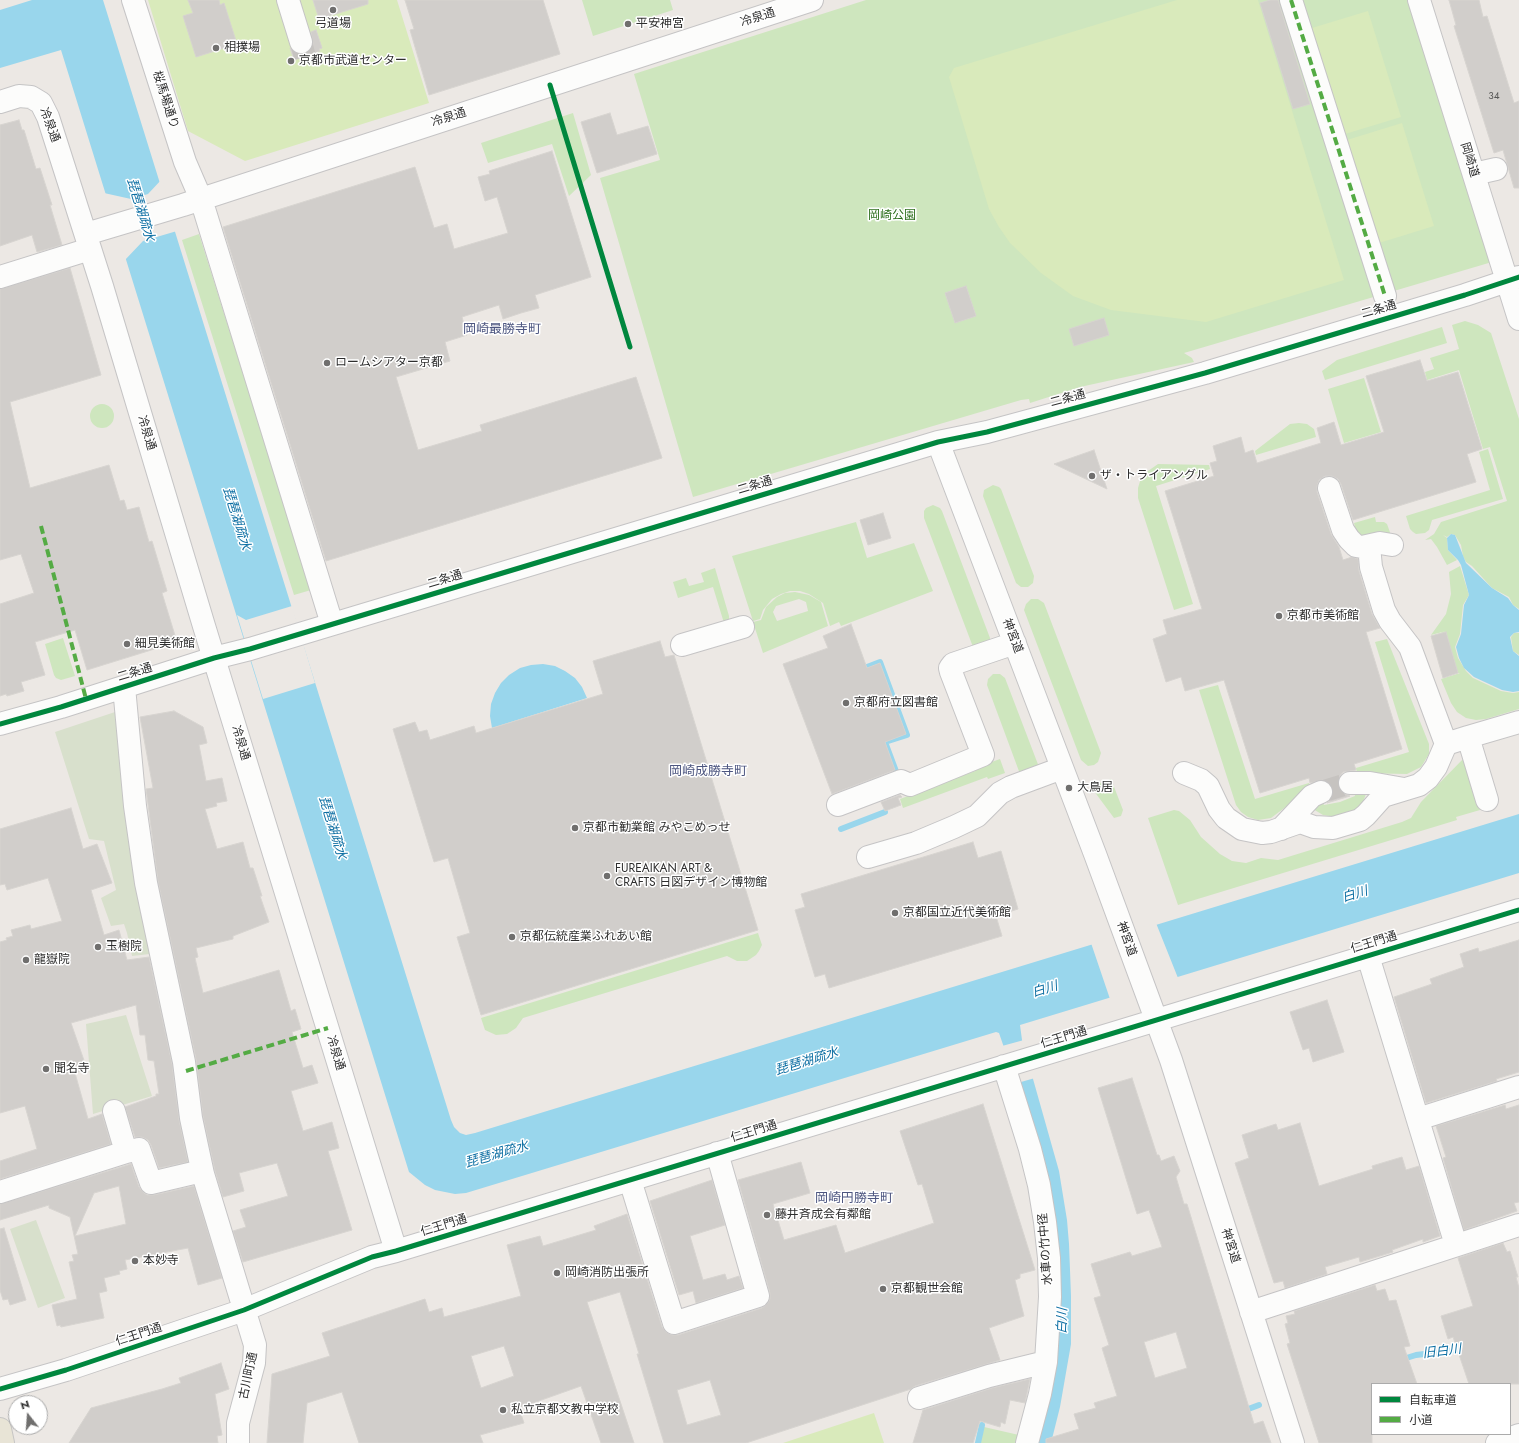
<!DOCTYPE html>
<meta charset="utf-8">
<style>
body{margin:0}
#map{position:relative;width:1519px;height:1443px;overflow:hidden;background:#ece8e4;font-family:Jost,"Noto Sans JP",sans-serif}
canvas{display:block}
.legend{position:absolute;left:1371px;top:1383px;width:140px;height:52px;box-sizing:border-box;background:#fff;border:1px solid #ababab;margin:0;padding:5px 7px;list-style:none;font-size:12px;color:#2e2e2e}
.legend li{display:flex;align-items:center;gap:8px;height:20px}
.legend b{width:20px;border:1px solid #ababab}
.north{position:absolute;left:8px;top:1395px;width:40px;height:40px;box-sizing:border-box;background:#fff;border:1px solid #ababab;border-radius:50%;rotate:343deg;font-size:11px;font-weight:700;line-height:16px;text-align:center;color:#2e2e2e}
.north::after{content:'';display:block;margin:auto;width:14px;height:18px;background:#706f6e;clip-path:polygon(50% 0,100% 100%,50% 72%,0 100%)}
</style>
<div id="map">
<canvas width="1519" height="1443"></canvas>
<ul class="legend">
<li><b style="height:5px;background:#00873e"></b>自転車道</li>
<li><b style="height:5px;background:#54ab44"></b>小道</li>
</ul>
<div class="north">N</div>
</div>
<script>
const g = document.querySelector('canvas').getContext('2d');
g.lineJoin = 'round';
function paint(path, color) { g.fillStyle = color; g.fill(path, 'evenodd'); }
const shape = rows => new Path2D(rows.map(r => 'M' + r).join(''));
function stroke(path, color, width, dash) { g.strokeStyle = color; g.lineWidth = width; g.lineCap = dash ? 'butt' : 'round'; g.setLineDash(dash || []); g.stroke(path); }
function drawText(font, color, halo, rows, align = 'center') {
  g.font = font + ' Jost,"Noto Sans JP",sans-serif'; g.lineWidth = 3; g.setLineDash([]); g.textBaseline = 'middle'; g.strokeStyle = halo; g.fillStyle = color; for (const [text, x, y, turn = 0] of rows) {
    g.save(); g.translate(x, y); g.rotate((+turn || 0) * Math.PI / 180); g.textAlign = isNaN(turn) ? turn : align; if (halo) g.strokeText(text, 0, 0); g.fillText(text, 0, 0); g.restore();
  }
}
const green = shape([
 [582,0,670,0,673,10,593,36],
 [866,0,1410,0,1492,262,1184,353,1192,358,1194,362,1080,387,1030,403,1029,399,1021,400,693,497,600,178,660,160,634,74],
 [573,113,591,175,569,196,552,144,488,163,481,143],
 [199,234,311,590,294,595,182,240],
 [1465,321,1478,325,1491,333,1519,419,1519,609,1513,605,1509,597,1492,588,1472,566,1466,562,1463,556,1461,545,1455,535,1451,534,1447,537,1443,535,1447,538,1448,550,1457,560,1447,565,1437,547,1431,539,1425,540,1434,534,1441,522,1507,501,1490,447,1483,449,1459,370,1427,380,1425,372,1434,369,1430,358,1459,349,1452,325],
 [1442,327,1447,343,1325,380,1322,371,1337,360],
 [1364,378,1381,432,1344,443,1328,389],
 '90 416a12 12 0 1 1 24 0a12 12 0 1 1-24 0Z',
 [1299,423,1307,424,1314,429,1316,437,1256,455,1255,451,1290,424],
 [1488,449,1503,499,1432,520,1429,530,1425,533,1416,534,1413,532,1410,529,1406,516,1490,490,1479,452],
 [1158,464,1209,465,1210,469,1156,486,1193,604,1174,610,1138,498,1138,488,1141,478,1148,471],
 [993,485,999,487,1001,489,1034,576,1033,583,1028,587,1021,587,1016,583,983,496,984,490],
 [933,505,940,508,942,511,990,638,990,641,973,647,924,518,924,511,926,508],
 [1375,517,1376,522,1384,522,1387,524,1392,538,1368,541,1357,535,1354,523],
 [856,522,867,558,914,543,933,591,841,626,839,622,830,626,823,603,809,594,800,591,790,591,781,594,772,599,763,610,760,619,753,621,732,556],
 [1460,566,1469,595,1463,605,1460,634,1455,647,1458,658,1466,671,1473,678,1501,691,1513,693,1519,692,1519,709,1486,719,1476,720,1466,718,1457,712,1451,703,1441,679,1460,673,1458,673,1448,639,1458,673,1443,677,1431,636,1446,631,1431,635,1446,614,1451,594,1449,572],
 [715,568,729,616,729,619,724,623,713,587,678,598,673,582,686,578,689,586,704,582,701,573],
 [795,592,809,595,821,602,828,626,763,653,753,622,761,620,766,607,777,597,785,593],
 [799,599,806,602,808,611,777,621,773,612,776,606],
 [1031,599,1038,599,1044,603,1101,753,1098,762,1094,765,1088,766,1081,760,1024,610,1026,604],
 [1514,633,1519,633,1519,655,1513,651,1511,637],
 [63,638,75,676,61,680,56,678,54,675,45,644],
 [1387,639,1429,744,1429,754,1421,767,1407,774,1357,773,1356,768,1409,752,1375,642],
 [993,674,1000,674,1005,678,1039,767,1020,774,987,685,988,679],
 [1218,685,1255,799,1309,783,1311,788,1271,818,1258,820,1248,817,1241,812,1236,805,1199,690],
 [1000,759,1005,773,988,779,987,777,903,808,900,799,975,771,975,768],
 [1463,759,1480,810,1456,817,1457,820,1178,905,1148,818,1174,810,1179,811,1190,820,1201,837,1220,854,1232,861,1246,863,1261,858,1278,860,1402,822,1411,818,1421,802],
 [1111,779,1123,810,1121,816,1114,818,1091,787],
 [1354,790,1367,791,1363,802,1355,810,1336,816,1329,816,1323,815,1313,809,1322,800,1324,805,1340,802,1355,796],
 [758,933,762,945,759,951,756,955,747,961,737,961,727,956,523,1018,516,1028,507,1034,496,1035,485,1030,481,1018],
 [984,1427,1019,1435,1017,1443,980,1443]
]);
const cemetery = shape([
 [115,712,123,713,159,953,132,956,127,933,124,924,111,926,101,898,116,890,104,841,89,839,55,732],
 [126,1015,152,1096,93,1114,86,1024],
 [36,1220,65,1298,38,1308,10,1229]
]);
const pitch = shape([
 [148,0,397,0,429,103,245,161,188,131],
 [1177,0,1258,0,1344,280,1206,322,1111,310,1073,296,1041,273,1010,243,999,227,989,209,949,77,954,68],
 [1368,11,1401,117,1345,134,1312,28],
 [1402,123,1434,226,1379,243,1347,140],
 [874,1413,884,1443,783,1443]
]);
const water = shape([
 [32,0,103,0,451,1120,454,1127,460,1133,466,1135,475,1133,1519,814,1519,873,1020,1025,1022,1040,1059,1171,1067,1220,1069,1244,1071,1296,1071,1344,1060,1407,1051,1443,1032,1443,1053,1341,1019,1091,999,1033,996,1032,466,1193,455,1194,435,1190,425,1185,409,1172,61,50,0,68,0,10],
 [1451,534,1455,535,1466,563,1492,588,1508,598,1513,605,1519,610,1519,632,1514,633,1510,637,1513,651,1519,656,1519,691,1513,692,1502,690,1474,677,1464,668,1459,658,1456,647,1461,634,1464,605,1469,595,1461,565,1458,560,1448,550,1447,538],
 [543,664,555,666,565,671,575,678,582,687,587,698,492,728,490,716,491,704,495,693,501,683,509,675,520,668,531,665]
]);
const pier = shape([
 [162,179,177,231,143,241,125,260,104,193,131,199,148,194],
 [292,606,315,683,263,699,237,615,246,620],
 [1156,923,1178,978,1110,999,1091,943],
 [1024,1040,1035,1078,1014,1084,1002,1046]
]);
const stream = shape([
 [867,667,880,662,907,735,885,742,897,774,894,775],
 [841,829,885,812],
 [1400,1360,1416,1355,1466,1349],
 [1243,1411,1259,1405],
 [978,1443,982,1425]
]);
const building = shape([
 [188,0,219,0,220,5,224,3,237,44,196,57,183,16,193,13,188,0],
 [313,0,368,0,368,4,319,19,313,0],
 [405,0,543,0,560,54,429,95,410,30,414,29,405,0],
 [1270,0,1278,0,1310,104,1293,109,1260,3,1270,0],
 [1449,0,1479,0,1483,17,1487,16,1514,103,1519,101,1519,188,1514,188,1503,150,1494,153,1454,26,1456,25,1449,0],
 [316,30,322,48,319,49,320,51,317,52,317,53,294,60,290,48,293,51,299,54,304,54,310,51,313,44,311,32,316,30],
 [610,113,617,135,648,126,657,154,597,173,581,122,610,113],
 [19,120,22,130,24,130,36,169,40,168,52,205,50,205,62,245,37,252,32,235,0,246,0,125,19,120],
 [552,151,591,277,535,295,539,308,521,313,503,319,499,305,462,317,467,335,445,342,450,361,396,377,418,450,482,431,480,425,636,377,662,458,326,561,223,227,415,167,434,228,447,224,454,249,508,233,497,197,485,201,478,177,490,174,489,171,552,151],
 [70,268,101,375,10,402,30,488,109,465,120,501,124,500,127,510,139,507,149,542,152,541,167,591,162,593,177,642,87,670,75,630,35,642,45,675,21,682,24,691,7,696,6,694,0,696,0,604,34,593,21,554,0,560,0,289,70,268],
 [966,286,976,316,955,323,945,293,966,286],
 [1104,318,1109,335,1074,346,1069,329,1104,318],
 [1420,360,1427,381,1458,372,1482,449,1467,454,1476,482,1353,520,1341,484,1338,479,1332,476,1325,476,1319,480,1317,486,1317,492,1331,534,1339,547,1343,560,1352,557,1358,559,1359,571,1372,614,1380,628,1366,632,1402,749,1354,764,1356,770,1343,772,1339,777,1338,783,1339,790,1344,794,1350,796,1327,803,1331,800,1333,794,1333,787,1329,782,1323,780,1310,783,1309,778,1260,793,1224,680,1185,691,1181,677,1166,682,1153,639,1167,634,1163,620,1202,609,1165,491,1214,476,1210,463,1217,461,1213,446,1241,437,1245,453,1253,450,1257,463,1321,443,1317,428,1334,422,1341,445,1384,432,1366,376,1420,360],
 [1094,450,1107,489,1054,464,1094,450],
 [883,513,891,538,868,545,860,520,883,513],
 [851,624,867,668,880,663,906,734,885,742,895,770,832,794,783,664,828,648,823,636,851,624],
 [1446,632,1458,673,1443,678,1431,636,1446,632],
 [660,641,665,657,674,655,758,930,481,1015,457,937,470,933,448,858,434,862,393,729,415,722,419,732,427,730,430,740,474,726,476,733,603,694,593,661,660,641],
 [174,711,203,727,207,743,199,745,206,781,222,778,227,801,216,803,217,806,205,809,217,849,243,842,250,868,253,868,262,896,260,896,269,922,233,936,233,939,196,948,198,957,195,958,203,993,279,970,291,1011,295,1009,301,1029,292,1032,303,1068,312,1065,318,1083,291,1091,303,1131,332,1122,339,1148,328,1151,352,1230,243,1262,233,1231,246,1227,240,1210,288,1196,277,1163,239,1173,244,1191,223,1197,215,1171,203,1116,196,1059,158,881,146,789,153,788,140,717,174,711],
 [900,795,902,797,898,798,901,805,885,811,881,802,900,795],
 [71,808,83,849,97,844,112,883,91,890,104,935,119,930,127,960,149,957,172,1064,179,1120,188,1162,159,1168,151,1145,148,1140,142,1137,135,1137,125,1107,156,1096,156,1094,159,1094,154,1061,148,1060,145,1035,140,1035,136,1005,71,1023,87,1069,75,1073,88,1119,102,1114,111,1144,0,1179,0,1161,37,1149,25,1106,0,1113,0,942,7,940,6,938,13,936,11,930,30,925,31,929,62,921,48,878,7,890,5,884,0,885,0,829,71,808],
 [973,842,978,858,1001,851,1018,909,996,916,1002,936,829,988,825,974,815,977,795,910,805,907,801,894,973,842],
 [1519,940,1519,1072,1496,1079,1497,1081,1426,1103,1394,997,1432,984,1430,979,1464,967,1460,954,1478,948,1479,952,1519,940],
 [1327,1000,1344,1052,1313,1062,1309,1048,1303,1050,1290,1012,1327,1000],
 [1132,1078,1157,1155,1159,1155,1161,1161,1174,1156,1180,1171,1176,1177,1184,1204,1187,1204,1254,1424,1263,1421,1271,1443,1046,1443,1046,1439,1079,1429,1074,1414,1096,1408,1094,1403,1117,1396,1102,1348,1109,1345,1094,1298,1101,1296,1091,1264,1130,1252,1132,1256,1162,1247,1149,1210,1137,1214,1098,1088,1132,1078],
 [1176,1332,1187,1368,1155,1378,1144,1342,1176,1332],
 [983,1104,1035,1270,1020,1274,1020,1278,1015,1280,1024,1316,989,1328,1000,1360,915,1386,911,1389,746,1443,664,1443,637,1354,639,1354,620,1292,587,1302,634,1443,601,1443,581,1386,519,1408,524,1423,480,1435,483,1443,359,1443,342,1392,307,1403,303,1443,267,1443,272,1374,330,1356,322,1333,425,1299,429,1312,442,1308,444,1317,521,1296,507,1245,540,1236,543,1246,596,1230,594,1226,627,1214,662,1327,666,1332,672,1335,678,1335,762,1308,767,1304,770,1299,770,1293,738,1180,801,1162,810,1193,773,1204,784,1240,836,1225,845,1253,934,1223,922,1184,918,1185,900,1131,983,1104],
 [504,1346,514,1376,481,1388,471,1356,504,1346],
 [710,1380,721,1415,687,1425,677,1390,710,1380],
 [1505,1105,1506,1109,1519,1105,1519,1202,1514,1203,1517,1211,1464,1230,1443,1158,1446,1157,1436,1126,1505,1105],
 [1300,1123,1319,1186,1373,1169,1372,1166,1402,1157,1406,1170,1419,1166,1440,1236,1423,1242,1423,1239,1392,1250,1393,1252,1360,1262,1359,1257,1325,1267,1327,1274,1285,1288,1283,1281,1274,1283,1235,1163,1249,1158,1242,1135,1276,1124,1278,1130,1300,1123],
 [131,1164,139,1187,143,1192,147,1195,154,1195,194,1186,222,1278,198,1285,188,1248,125,1260,127,1269,119,1271,120,1274,104,1278,107,1291,99,1293,104,1318,61,1327,60,1325,57,1326,52,1305,77,1299,69,1262,74,1261,72,1255,78,1254,70,1217,49,1208,49,1205,0,1220,0,1204,131,1164],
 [119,1186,126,1224,75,1236,94,1193,119,1186],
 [712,1180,725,1225,690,1236,703,1280,725,1274,727,1280,739,1276,743,1288,696,1303,693,1291,679,1295,650,1201,712,1180],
 [4,1228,26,1300,10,1305,8,1299,3,1300,0,1290,0,1229,4,1228],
 [1503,1243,1507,1252,1510,1251,1518,1277,1516,1277,1519,1288,1519,1384,1469,1384,1453,1337,1448,1339,1441,1316,1473,1306,1458,1258,1503,1243],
 [1375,1285,1377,1291,1385,1289,1389,1301,1396,1300,1410,1346,1404,1347,1417,1384,1372,1384,1372,1443,1319,1443,1287,1344,1290,1343,1285,1324,1288,1323,1286,1316,1295,1314,1294,1311,1375,1285],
 [221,1363,229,1389,215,1394,222,1435,217,1436,218,1443,69,1443,91,1408,162,1389,181,1383,179,1378,221,1363],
 [1030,1379,1025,1403,1010,1400,1005,1424,1001,1422,1000,1427,980,1421,973,1443,913,1443,923,1410,992,1388,1030,1379]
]);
const minorTunnel = shape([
 [301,42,305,57],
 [1321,792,1350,783]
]);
const minor = shape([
 [133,0,185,162,201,199,332,624],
 [288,0,301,42],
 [1291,0,1385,296],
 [1419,0,1519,319],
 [0,102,19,96,31,97,41,103,48,117,102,286,204,626,396,1251],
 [1474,174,1496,169],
 [86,234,183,205,812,0],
 [0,277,90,249],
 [938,442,1095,854,1171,1060,1293,1443],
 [1329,488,1343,530,1349,539,1356,546,1362,547,1380,543,1392,545],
 [1369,546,1371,567,1384,610,1390,621,1410,647,1446,744,1468,737,1487,800],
 [682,645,743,627],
 [124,687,135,806,146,883,184,1062,191,1118,203,1174,255,1345,254,1363,238,1423,238,1443],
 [0,724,61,707,214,658,250,649,938,442,987,432,1205,373,1465,295,1519,277],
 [1468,737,1519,722],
 [1184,773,1201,780,1208,786,1219,809,1226,818,1242,829,1262,833,1271,832,1300,822,1314,827,1333,828,1360,820,1366,815,1383,796,1419,785,1428,778,1436,767,1446,744],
 [1350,783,1370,783,1404,789],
 [838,805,901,781,910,785,983,755,951,672,950,668,953,664,1015,643],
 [1281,829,1312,796,1321,792],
 [868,857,916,843,954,827,977,816,1000,793,1011,787,1062,768],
 [1368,956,1456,1245],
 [1004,1066,1030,1149,1039,1185,1045,1222,1049,1258,1050,1297,1046,1362,1040,1394,1027,1443],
 [1418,1119,1519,1087],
 [126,1152,139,1149,151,1183,202,1171],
 [630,1180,674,1323,758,1296,717,1153],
 [0,1192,126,1152,114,1111],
 [1251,1312,1519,1225],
 [0,1389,66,1370,244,1310,372,1257,396,1251,1519,910],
 [919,1398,989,1376,1046,1362],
 [1497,1443,1519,1435]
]);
const major = shape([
 [0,1429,3,1443]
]);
const quiet = shape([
 [1291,0,1385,296],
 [41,526,86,699],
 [186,1071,328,1028]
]);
const cycleway = shape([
 [550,85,630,347],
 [0,724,61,707,214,658,250,649,938,442,987,432,1205,373,1465,295,1519,277],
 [0,1389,66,1370,244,1310,372,1257,396,1251,1519,910]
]);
const markers = [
 [333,10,4,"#706f6e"],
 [628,24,4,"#706f6e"],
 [216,48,4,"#706f6e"],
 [291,61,4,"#706f6e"],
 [327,363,4,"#706f6e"],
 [1092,476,4,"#706f6e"],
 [1279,616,4,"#706f6e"],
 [127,644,4,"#706f6e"],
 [846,703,4,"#706f6e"],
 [1069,788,4,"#706f6e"],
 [575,828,4,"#706f6e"],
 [607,876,4,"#706f6e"],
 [895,913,4,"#706f6e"],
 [512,937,4,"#706f6e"],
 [98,947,4,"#706f6e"],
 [26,960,4,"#706f6e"],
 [46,1069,4,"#706f6e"],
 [767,1215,4,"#706f6e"],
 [135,1261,4,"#706f6e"],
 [557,1273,4,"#706f6e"],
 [883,1289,4,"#706f6e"],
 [503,1410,4,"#706f6e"]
];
const numberNames = [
 ["34",1494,97]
];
const streetNames = [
 ["冷泉通",758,18,-18],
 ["桜馬場通り",165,100,72],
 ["冷泉通",449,118,-18],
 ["冷泉通",49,125,69],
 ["岡崎道",1469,160,73],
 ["二条通",1379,310,-16],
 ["二条通",1068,399,-15],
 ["冷泉通",146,433,73],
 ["二条通",755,486,-17],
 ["二条通",445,580,-17],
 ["神宮道",1012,636,69],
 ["二条通",135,673,-17],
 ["冷泉通",240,743,73],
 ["神宮道",1126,939,70],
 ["仁王門通",1374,943,-17],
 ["仁王門通",1064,1038,-17],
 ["冷泉通",335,1053,73],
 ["仁王門通",754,1132,-17],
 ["仁王門通",444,1226,-17],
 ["神宮道",1230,1246,72],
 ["水車の竹中径",1046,1249,-94],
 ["仁王門通",139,1335,-18],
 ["古川町通",249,1376,-78]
];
const poiNames = [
 ["弓道場",333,24,"center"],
 ["平安神宮",636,24],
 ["相撲場",224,48],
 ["京都市武道センター",299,61],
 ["ロームシアター京都",335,363],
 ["ザ・トライアングル",1100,476],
 ["京都市美術館",1287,616],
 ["細見美術館",135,644],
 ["京都府立図書館",854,703],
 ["大鳥居",1077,788],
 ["京都市勧業館 みやこめっせ",583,828],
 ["FUREAIKAN ART &",615,869],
 ["CRAFTS 日図デザイン博物館",615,883],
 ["京都国立近代美術館",903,913],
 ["京都伝統産業ふれあい館",520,937],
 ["玉樹院",106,947],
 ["龍嶽院",34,960],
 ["聞名寺",54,1069],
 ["藤井斉成会有鄰館",775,1215],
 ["本妙寺",143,1261],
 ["岡崎消防出張所",565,1273],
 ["京都観世会館",891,1289],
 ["私立京都文教中学校",511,1410]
];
const parkNames = [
 ["岡崎公園",892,216]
];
const waterNames = [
 ["琵琶湖疏水",140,210,73],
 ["琵琶湖疏水",236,519,73],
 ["琵琶湖疏水",332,828,73],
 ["白川",1355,895,-17],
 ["白川",1045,990,-17],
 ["琵琶湖疏水",807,1062,-17],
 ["琵琶湖疏水",497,1155,-16],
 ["白川",1063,1321,-88],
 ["旧白川",1442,1352,-7]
];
const neighbourhoodNames = [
 ["岡崎最勝寺町",502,330],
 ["岡崎成勝寺町",708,772],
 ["岡崎円勝寺町",854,1199]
];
paint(green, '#cee6be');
paint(cemetery, '#d8e0cc');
paint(pitch, '#d9eabb');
paint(water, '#99d6ec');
paint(pier, '#ece8e4');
stroke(stream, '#99d6ec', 6);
paint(building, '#d1cecb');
stroke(building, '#d7d4d0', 1);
stroke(minorTunnel, '#c6c3c0', 22, [22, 11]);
stroke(minor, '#c5c4c5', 24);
stroke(major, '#c6c5c4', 24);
stroke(minor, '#fcfcfb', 22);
stroke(major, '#e8e4d6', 22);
stroke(quiet, '#54ab44', 4, [8, 4]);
stroke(cycleway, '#00873e', 5);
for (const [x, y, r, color] of markers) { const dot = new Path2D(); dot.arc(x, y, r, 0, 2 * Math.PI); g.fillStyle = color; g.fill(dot); stroke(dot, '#fff', 1.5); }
drawText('10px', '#585857', null, numberNames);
drawText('12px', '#2e2e2e', '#fff', streetNames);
drawText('12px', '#2e2e2e', '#fff', poiNames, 'left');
drawText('12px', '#2c6e1b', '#fff', parkNames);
drawText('italic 13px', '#0d6fa3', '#fff', waterNames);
drawText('13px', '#4d5680', '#fff', neighbourhoodNames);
</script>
